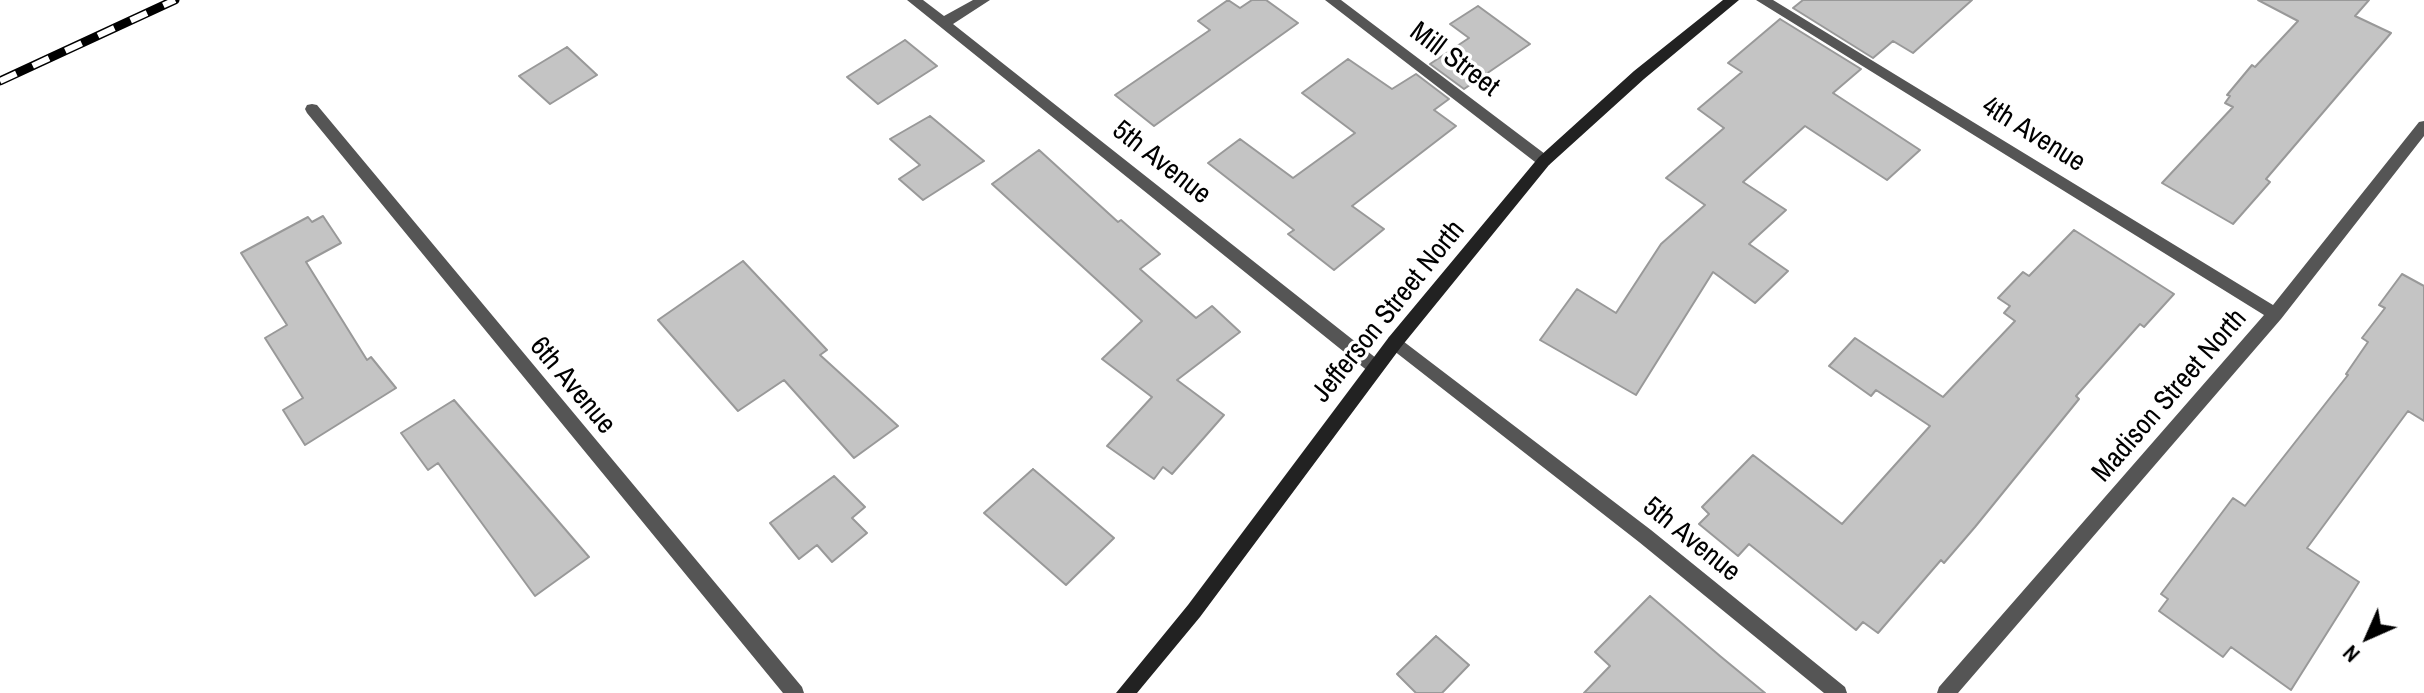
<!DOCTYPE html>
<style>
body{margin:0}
#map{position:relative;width:2424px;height:693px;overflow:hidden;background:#fff;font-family:"Archivo Narrow",sans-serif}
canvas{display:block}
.north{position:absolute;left:2328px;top:597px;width:80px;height:80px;-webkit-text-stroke:6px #fff;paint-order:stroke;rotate:225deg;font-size:22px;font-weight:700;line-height:32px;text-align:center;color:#000}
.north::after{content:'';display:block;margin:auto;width:28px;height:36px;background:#000;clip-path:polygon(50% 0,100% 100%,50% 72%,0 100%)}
</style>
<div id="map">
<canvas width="2424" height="693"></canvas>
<div class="north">N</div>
</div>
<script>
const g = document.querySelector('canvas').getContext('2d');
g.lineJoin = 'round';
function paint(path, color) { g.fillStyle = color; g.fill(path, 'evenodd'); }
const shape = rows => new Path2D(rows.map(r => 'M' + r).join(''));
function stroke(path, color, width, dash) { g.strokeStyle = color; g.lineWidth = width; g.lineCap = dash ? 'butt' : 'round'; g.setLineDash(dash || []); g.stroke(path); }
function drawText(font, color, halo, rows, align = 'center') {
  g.font = font + ' "Archivo Narrow",sans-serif'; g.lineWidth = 7; g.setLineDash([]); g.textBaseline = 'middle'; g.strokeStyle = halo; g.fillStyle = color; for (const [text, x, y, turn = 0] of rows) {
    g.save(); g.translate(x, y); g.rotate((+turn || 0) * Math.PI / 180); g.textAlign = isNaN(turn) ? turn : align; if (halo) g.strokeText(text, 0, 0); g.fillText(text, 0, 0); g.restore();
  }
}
const building = shape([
 [1228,0,1240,8,1252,0,1266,0,1298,23,1154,126,1115,95,1210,30,1198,21,1228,0],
 [1803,0,1972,0,1913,53,1893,41,1873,58,1793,8,1803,0],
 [2258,0,2369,0,2355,16,2391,33,2266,179,2270,182,2233,224,2162,183,2233,107,2225,103,2230,96,2227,95,2252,65,2255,67,2298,21,2258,0],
 [1478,6,1530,44,1464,89,1430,64,1469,38,1450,24,1478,6],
 [1780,19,1861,69,1833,93,1920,150,1887,180,1805,126,1743,182,1786,210,1749,244,1788,271,1755,303,1713,272,1636,395,1540,340,1577,289,1616,313,1661,244,1705,205,1666,178,1724,128,1698,109,1742,72,1728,63,1780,19],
 [905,40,937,66,878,104,847,77,905,40],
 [567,47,597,75,550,104,519,76,567,47],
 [1348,59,1392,89,1416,74,1449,99,1434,110,1456,126,1352,206,1384,229,1334,270,1288,234,1294,230,1208,163,1240,139,1293,178,1355,133,1302,93,1348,59],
 [930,116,984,161,923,200,899,179,920,165,890,139,930,116],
 [1039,150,1118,222,1121,220,1160,254,1140,269,1196,318,1212,306,1240,332,1177,380,1224,415,1172,474,1163,467,1154,479,1107,446,1152,397,1102,359,1142,321,992,184,1039,150],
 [323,216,341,243,306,262,367,360,371,357,396,388,305,445,283,410,303,398,265,338,287,325,241,253,308,217,312,222,323,216],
 [2074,230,2174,294,2144,327,2140,324,2076,396,2079,399,1975,527,1944,563,1941,560,1878,633,1863,622,1856,630,1749,544,1738,556,1699,524,1709,514,1702,507,1753,455,1842,524,1930,426,1876,390,1871,396,1829,366,1855,338,1943,397,2015,321,2004,313,2010,306,1998,298,2023,272,2029,276,2074,230],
 [743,261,827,350,820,355,898,426,854,458,784,380,738,411,658,320,743,261],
 [2402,274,2424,286,2424,421,2408,411,2307,548,2359,582,2291,690,2231,647,2223,657,2159,611,2168,599,2161,594,2233,498,2245,506,2348,375,2346,374,2368,342,2362,338,2385,308,2379,305,2402,274],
 [454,400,589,557,535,596,438,463,428,470,401,433,454,400],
 [1033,469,1114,538,1066,585,984,513,1033,469],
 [834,476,865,507,852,518,867,533,832,562,817,545,799,559,770,523,834,476],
 [1650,596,1720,656,1765,693,1584,693,1610,666,1595,652,1650,596],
 [1436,636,1469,665,1442,693,1416,693,1397,674,1436,636]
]);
const minor = shape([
 [907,0,923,0,944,16,973,0,990,0,953,24,1381,362,1383,367,1381,372,1375,374,1369,372,907,0],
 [1325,0,1341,0,1549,157,1551,161,1549,165,1539,165,1325,0],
 [1756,0,1773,0,2273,305,2419,122,2424,121,2424,136,2281,319,1958,693,1937,693,1939,687,2264,315,1756,0],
 [312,104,317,105,802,687,804,693,783,693,307,113,305,109,307,105,312,104]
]);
const tertiary = shape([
 [1395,335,1651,530,1845,687,1847,693,1824,693,1639,542,1389,347,1387,342,1389,337,1395,335]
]);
const secondary = shape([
 [1723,0,1739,0,1644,79,1549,165,1401,347,1200,617,1137,693,1116,693,1188,605,1389,337,1539,157,1634,71,1723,0]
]);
const rail = shape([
 [0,81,175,0]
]);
const streetNames = [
 ["Mill Street",1454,60,37],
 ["4th Avenue",2033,135,32],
 ["5th Avenue",1161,163,38],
 ["Jefferson Street North",1389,312,-51],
 ["6th Avenue",572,386,50],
 ["Madison Street North",2170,396,-49],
 ["5th Avenue",1691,540,39]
];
paint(building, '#c4c4c4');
stroke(building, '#999', 2);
paint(minor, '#555');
paint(tertiary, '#555');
paint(secondary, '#222');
stroke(rail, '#000', 9);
stroke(rail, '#fff', 6, [18]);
drawText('28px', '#000', '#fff', streetNames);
</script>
